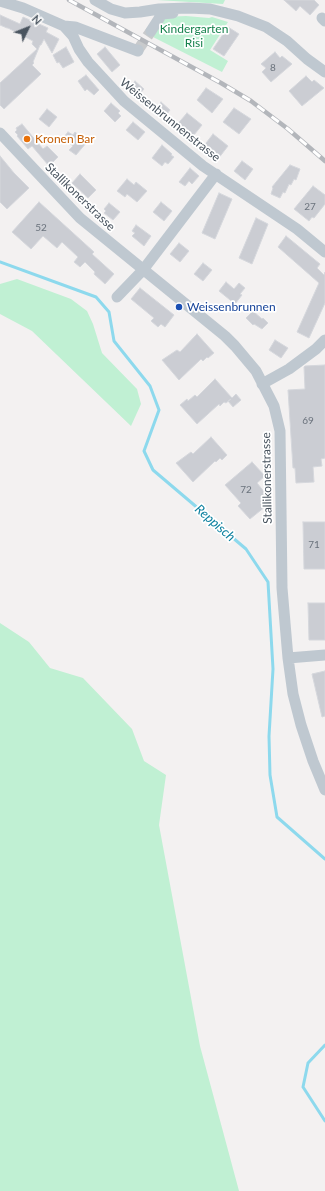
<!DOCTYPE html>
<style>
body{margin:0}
#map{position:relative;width:325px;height:1191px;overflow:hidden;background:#f3f1f1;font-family:Lato,sans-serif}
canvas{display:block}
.north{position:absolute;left:8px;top:8px;width:40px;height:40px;-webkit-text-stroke:3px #fff;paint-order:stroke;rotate:47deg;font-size:11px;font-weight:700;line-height:16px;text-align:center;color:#49545f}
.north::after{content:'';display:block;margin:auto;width:14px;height:18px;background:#49545f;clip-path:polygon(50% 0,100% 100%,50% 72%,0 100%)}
</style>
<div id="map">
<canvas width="325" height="1191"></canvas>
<div class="north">N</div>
</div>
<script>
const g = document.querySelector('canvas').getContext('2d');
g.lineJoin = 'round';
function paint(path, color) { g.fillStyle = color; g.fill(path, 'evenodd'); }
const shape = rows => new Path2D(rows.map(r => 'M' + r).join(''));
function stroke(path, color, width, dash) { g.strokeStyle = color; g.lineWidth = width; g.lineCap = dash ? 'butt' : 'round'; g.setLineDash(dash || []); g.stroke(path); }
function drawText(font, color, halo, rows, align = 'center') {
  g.font = font + ' Lato,sans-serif'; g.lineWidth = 3.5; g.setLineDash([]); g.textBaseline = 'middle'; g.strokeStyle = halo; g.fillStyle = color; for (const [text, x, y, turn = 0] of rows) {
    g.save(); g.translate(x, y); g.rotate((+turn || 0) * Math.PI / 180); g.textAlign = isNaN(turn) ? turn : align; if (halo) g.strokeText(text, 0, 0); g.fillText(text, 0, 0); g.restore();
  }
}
const green = shape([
 [157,0,225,0,223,4],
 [186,16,209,18,212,17,228,22,210,50,228,61,222,72,153,37,153,32,164,17],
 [17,279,71,299,87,311,93,324,102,353,137,389,141,404,131,426,32,331,0,314,0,284],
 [0,623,29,642,50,668,83,678,132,729,144,761,166,775,159,825,200,1046,239,1191,0,1191]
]);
const stream = shape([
 [0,262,96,297,109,312,114,341,150,386,159,410,144,451,153,470,246,549,268,582,273,669,269,736,270,775,277,817,325,859],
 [325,1045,308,1063,303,1087,325,1121]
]);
const building = shape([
 [284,0,314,0,319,5,310,15,300,6,296,11,284,0],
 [0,15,20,24,23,17,48,28,46,32,59,39,52,53,44,39,41,45,40,45,33,62,34,63,32,65,41,74,4,109,0,105,0,83,37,49,32,44,33,41,8,28,7,28,0,25,0,15],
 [228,27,239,34,224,56,213,49,228,27],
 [66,47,74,62,63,68,59,62,57,63,53,55,66,47],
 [105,47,120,65,112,72,97,54,105,47],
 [275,52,280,58,282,56,292,64,271,82,262,72,266,68,261,64,275,52],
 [86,75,99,90,94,95,87,89,85,91,78,81,86,75],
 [306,76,312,82,314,80,324,88,302,106,289,91,306,76],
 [135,81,144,89,137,97,128,89,135,81],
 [206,88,223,99,212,113,197,100,206,88],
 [161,102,170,110,164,118,154,111,161,102],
 [111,103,120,111,118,113,121,116,115,122,104,111,111,103],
 [234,108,251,119,239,134,223,122,234,108],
 [47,109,57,117,49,127,39,119,47,109],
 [187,113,202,125,190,140,175,127,187,113],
 [133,122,145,132,138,140,126,130,133,122],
 [22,124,43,149,47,146,58,157,49,166,32,146,28,149,17,136,18,135,15,132,17,130,16,128,22,124],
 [68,132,73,135,75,132,87,142,76,155,69,150,73,146,63,138,68,132],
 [213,134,228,146,218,159,203,147,213,134],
 [162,145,172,154,171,155,174,157,168,164,165,162,162,166,152,158,162,145],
 [0,156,14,173,29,188,7,209,0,202,0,156],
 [242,161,253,169,245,180,234,171,242,161],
 [290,165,300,169,296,180,294,179,291,185,289,184,285,193,283,192,280,198,271,194,273,188,272,187,290,165],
 [190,168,199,176,192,184,189,181,185,186,179,182,190,168],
 [80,174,96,190,88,198,72,183,80,174],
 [127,179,134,185,136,182,147,191,137,202,127,194,125,197,117,191,127,179],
 [313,186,325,195,325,204,314,218,312,217,309,221,294,209,313,186],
 [219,193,232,199,215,239,202,233,219,193],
 [39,202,94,252,92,254,114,274,105,284,94,274,95,272,85,262,80,267,74,262,78,257,62,242,57,248,43,236,31,249,12,232,39,202],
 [161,202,172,211,164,221,153,212,161,202],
 [109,203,120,212,113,220,104,213,106,211,104,209,109,203],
 [256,218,268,224,252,264,239,258,256,218],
 [136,225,151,236,144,246,132,236,135,233,132,231,136,225],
 [286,236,320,264,317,268,324,275,325,272,325,303,309,338,297,332,319,283,278,247,286,236],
 [179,243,189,251,180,262,170,254,179,243],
 [203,263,212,270,203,281,194,274,203,263],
 [226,282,234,289,239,283,245,288,240,294,242,295,235,304,219,291,226,282],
 [140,288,174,315,165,327,161,324,158,327,151,321,154,318,131,299,140,288],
 [253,311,262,319,263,318,268,323,262,329,254,324,253,325,246,318,253,311],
 [197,334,214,353,208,358,207,357,203,361,201,359,179,380,162,360,177,350,180,352,197,334],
 [275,340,288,348,281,358,269,350,275,340],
 [325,365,325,458,321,459,322,466,313,467,314,482,296,483,295,468,293,468,288,390,305,389,304,367,305,366,325,365],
 [215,379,232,398,236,394,241,400,233,407,228,401,231,399,226,403,224,402,220,406,219,404,197,424,180,405,187,399,188,401,195,395,197,397,215,379],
 [211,437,227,455,222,460,220,458,216,462,215,461,193,482,176,463,191,452,193,454,211,437],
 [252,462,265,476,257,483,266,494,260,499,266,506,250,519,238,506,241,503,225,485,252,462],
 [303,522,325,522,325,569,304,569,303,522],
 [308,603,325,603,325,640,309,640,308,603],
 [325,671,325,716,322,717,312,674,325,671]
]);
const minorTunnel = shape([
 [138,50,151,31]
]);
const minor = shape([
 [95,0,111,9,125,13,140,12,159,9,189,8,210,9,238,16,266,27,287,41,307,59,325,72],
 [0,1,23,8,64,26,73,36,79,49,88,62,124,101,203,166,297,229,325,252],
 [322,18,325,21],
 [64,26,75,27,138,51,138,50],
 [151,31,162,14,173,13],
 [0,133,80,218,225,336,235,346,256,371,274,406,280,431,282,588,288,658,293,694,301,725,313,761,325,790],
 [117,297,143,270,216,174],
 [262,384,289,369,316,349,325,340],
 [288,658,325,655]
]);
const rail = shape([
 [69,0,221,83,251,101,288,129,325,161]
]);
const markers = [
 [27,139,4,"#e8710a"],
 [179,307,4,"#1a4fb4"]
];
const numberNames = [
 ["8",273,68],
 ["27",310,207],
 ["52",41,228],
 ["69",308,421],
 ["72",246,490],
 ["71",314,545]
];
const parkNames = [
 ["Kindergarten",194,29],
 ["Risi",194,43]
];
const streetNames = [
 ["Weissenbrunnenstrasse",170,120,39],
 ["Stallikonerstrasse",80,197,44],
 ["Stallikonerstrasse",267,478,-91]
];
const foodNames = [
 ["Kronen Bar",35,139]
];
const transitNames = [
 ["Weissenbrunnen",187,307]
];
const waterNames = [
 ["Reppisch",215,523,41]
];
paint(green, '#c0f0d3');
stroke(stream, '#8dd9ed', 3);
paint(building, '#cbcdd3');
stroke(building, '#d5d7dc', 1);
stroke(minorTunnel, '#c8cacc', 11, [11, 5.5]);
stroke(minor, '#bfc8d0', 11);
stroke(rail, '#b3b6bb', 4.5);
stroke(rail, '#fff', 3, [9]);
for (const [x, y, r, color] of markers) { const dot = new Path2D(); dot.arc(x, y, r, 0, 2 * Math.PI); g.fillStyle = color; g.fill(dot); stroke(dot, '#fff', 1.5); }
drawText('10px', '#6a727c', null, numberNames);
drawText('12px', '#17824d', '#fff', parkNames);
drawText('12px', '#49545f', '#fff', streetNames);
drawText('12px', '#c56008', '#fff', foodNames, 'left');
drawText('12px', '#164399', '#fff', transitNames, 'left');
drawText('italic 13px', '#0c809f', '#fff', waterNames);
</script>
